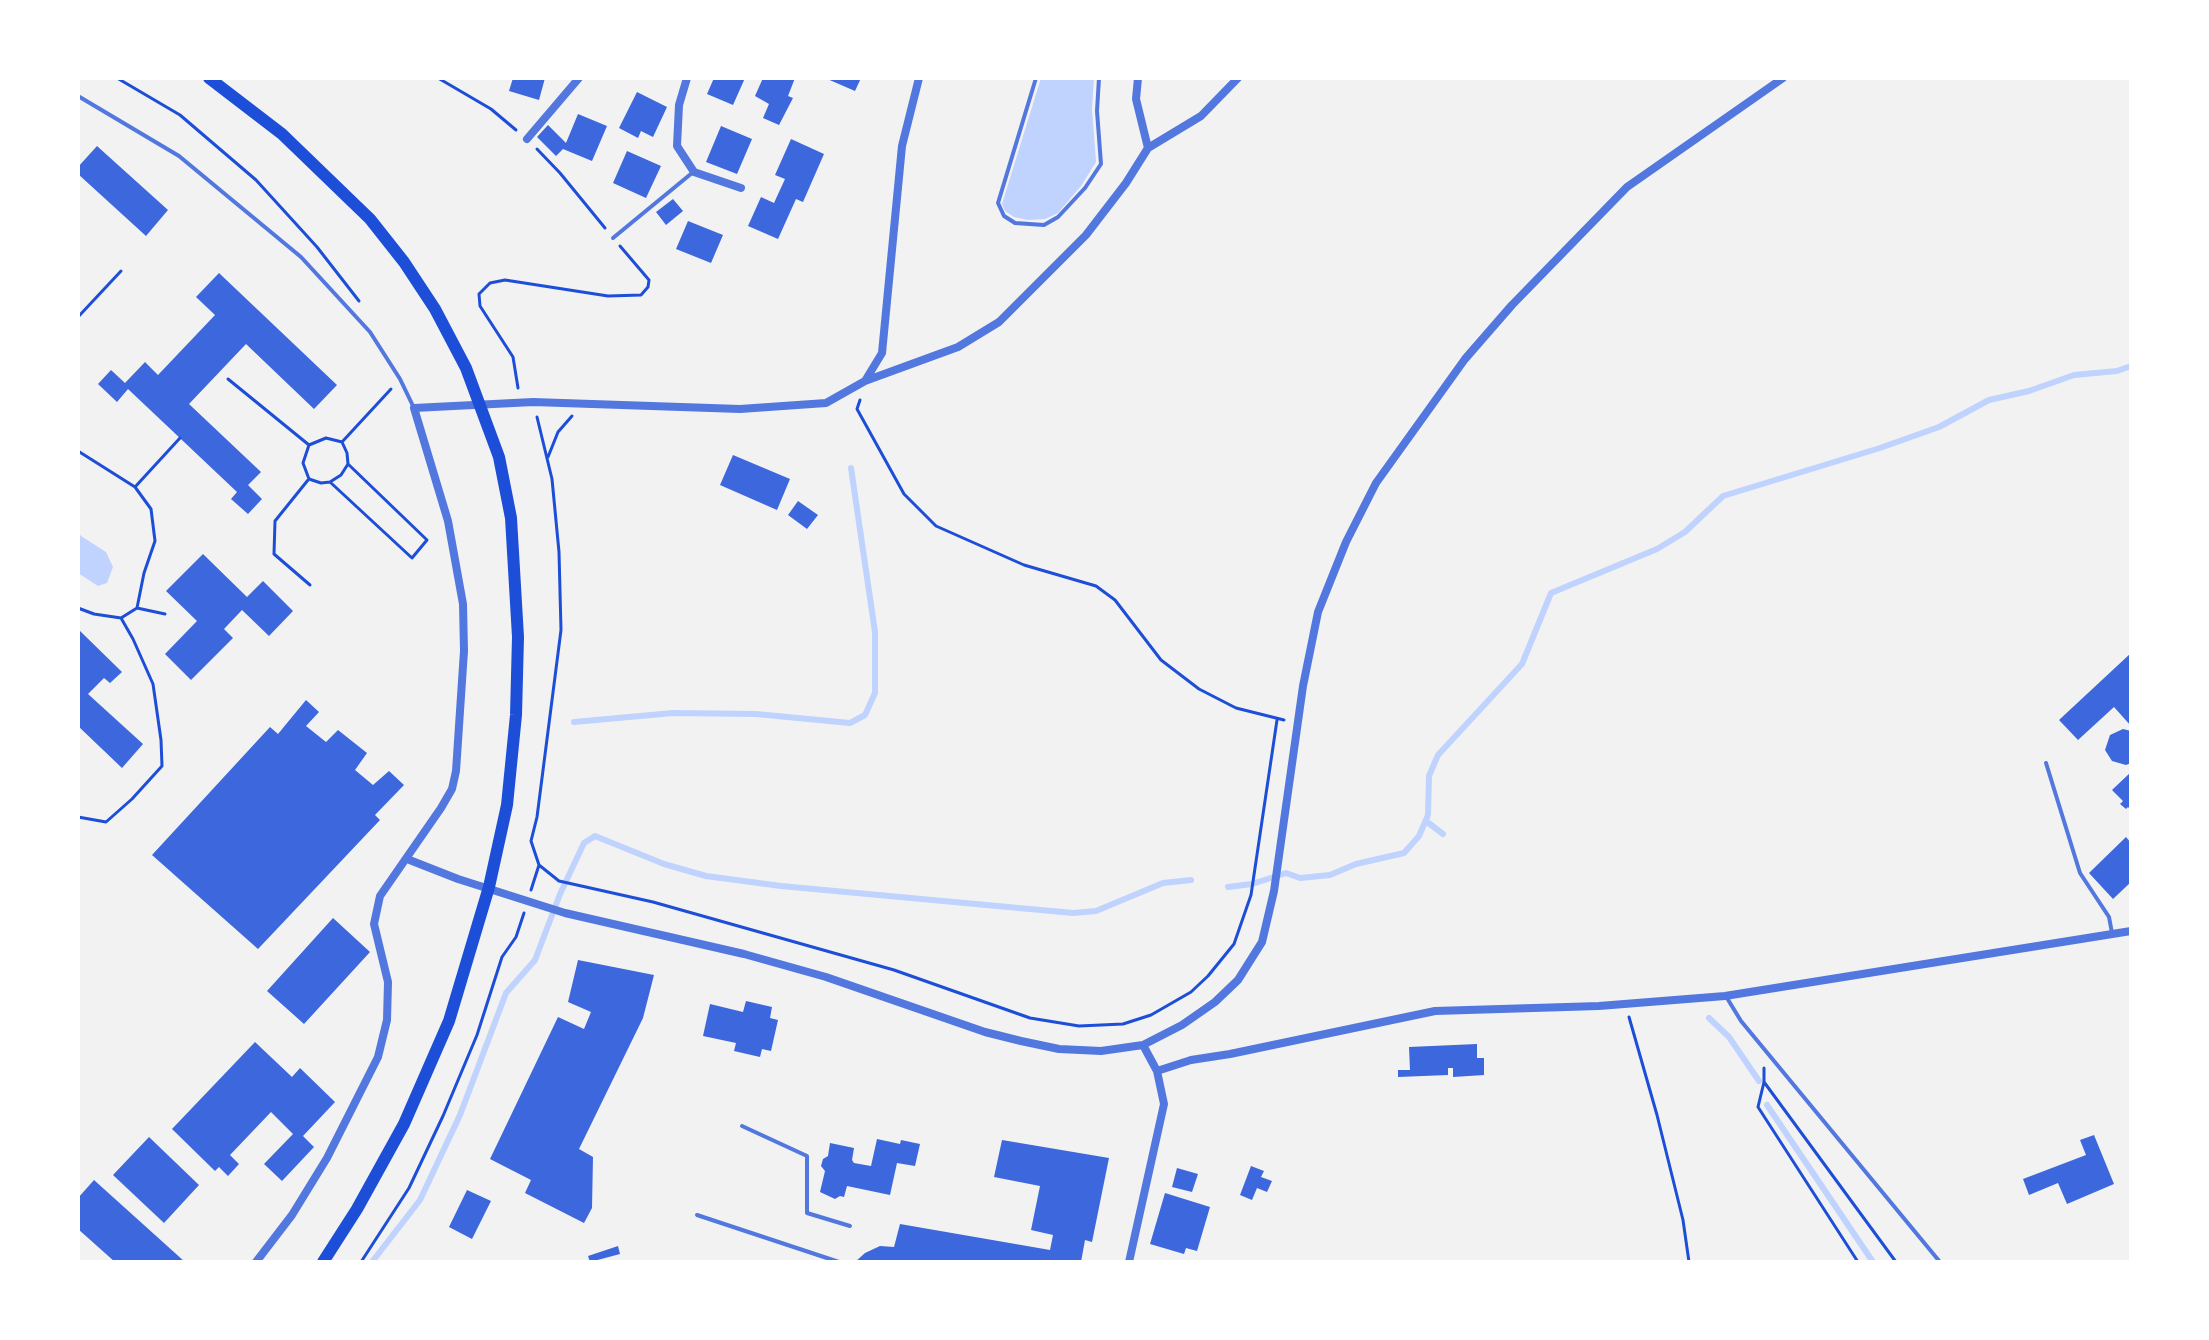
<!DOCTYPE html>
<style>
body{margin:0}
#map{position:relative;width:2209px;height:1340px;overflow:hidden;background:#f2f2f2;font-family:Poppins,sans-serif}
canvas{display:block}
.frame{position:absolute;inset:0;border:80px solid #fff;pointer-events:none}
</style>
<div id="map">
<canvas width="2209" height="1340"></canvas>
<div class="frame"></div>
</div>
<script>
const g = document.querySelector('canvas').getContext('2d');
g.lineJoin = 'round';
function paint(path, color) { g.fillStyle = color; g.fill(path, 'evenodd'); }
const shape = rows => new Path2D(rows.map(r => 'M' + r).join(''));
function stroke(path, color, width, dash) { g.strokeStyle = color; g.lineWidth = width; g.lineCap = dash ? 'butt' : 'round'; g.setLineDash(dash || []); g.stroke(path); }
const water = shape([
 [1041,78,1094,78,1092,109,1096,162,1081,186,1058,213,1045,219,1028,220,1014,217,1005,211,1002,204],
 [78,531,81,536,106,552,113,567,107,583,98,586,78,573]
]);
const stream = shape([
 [574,722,673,713,756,714,850,723,865,715,875,693,875,632,851,468],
 [1426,821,1443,834],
 [1228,887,1252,884,1286,873,1300,878,1330,875,1356,864,1404,853,1419,836,1428,815,1429,776,1438,755,1522,664,1551,593,1657,549,1685,532,1723,496,1880,448,1939,427,1989,400,2029,391,2074,375,2117,371,2131,366],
 [1709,1018,1729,1037,1759,1081],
 [1767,1105,1873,1262],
 [372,1262,420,1200,460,1115,506,993,535,960,560,894,584,843,595,836,664,864,706,876,781,886,1073,913,1096,911,1163,883,1191,880]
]);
const building = shape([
 [513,78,545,78,539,100,509,91],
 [714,78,745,78,733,105,707,94],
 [763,78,795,78,788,96,793,98,779,125,763,118,769,104,755,96],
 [825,78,861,78,855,91],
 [637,92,667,107,653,137,641,131,638,138,619,128],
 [578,114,607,126,592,161,563,149,556,156,537,137,548,125,566,143],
 [721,126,752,139,737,174,706,162],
 [791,139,824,154,803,202,796,199,778,239,748,226,761,197,774,203,785,179,775,175],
 [97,146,168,210,146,236,78,174,78,167],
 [627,151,661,166,646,198,613,183],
 [673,199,683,211,666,225,656,212],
 [688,221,723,235,711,263,676,249],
 [219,273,337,385,314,409,246,344,189,404,261,472,248,485,262,499,248,514,231,499,237,492,128,389,117,402,98,384,111,370,125,383,145,362,158,375,215,315,196,297],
 [733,455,790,479,777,510,720,485],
 [798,501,818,515,807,529,788,515],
 [203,554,247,597,263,581,293,611,269,636,242,610,224,629,233,638,191,680,165,654,197,621,166,591],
 [78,629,122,672,110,683,104,678,88,694,143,744,122,768,78,726],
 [2131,653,2131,726,2114,707,2078,740,2059,720],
 [306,700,319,712,306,726,326,742,338,730,367,753,355,770,373,785,389,771,404,785,375,815,380,820,258,949,152,855,270,727,278,734],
 [2123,729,2131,731,2131,763,2126,765,2112,761,2105,750,2110,735],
 [2131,772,2131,810,2128,807,2126,809,2120,804,2123,801,2112,790],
 [2126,837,2131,843,2131,882,2113,899,2089,873],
 [333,918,370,952,304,1024,267,991],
 [578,960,654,975,643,1018,579,1149,593,1157,592,1208,584,1223,525,1193,531,1180,490,1159,558,1017,584,1029,591,1012,568,1002],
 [746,1001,772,1007,770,1018,778,1020,771,1051,762,1049,760,1057,734,1051,736,1043,703,1036,710,1004,743,1012],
 [255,1042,292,1077,300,1068,335,1102,303,1136,314,1147,282,1181,264,1164,293,1134,271,1112,230,1155,239,1164,228,1176,219,1167,215,1171,172,1129],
 [1477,1044,1477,1058,1484,1058,1484,1075,1453,1077,1453,1068,1448,1068,1448,1075,1398,1077,1398,1070,1410,1070,1409,1047],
 [2094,1135,2114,1184,2067,1204,2058,1183,2029,1195,2023,1179,2086,1155,2080,1140],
 [149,1137,199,1185,164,1223,113,1175],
 [877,1139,900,1144,901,1140,920,1144,915,1166,897,1163,890,1195,847,1186,844,1197,840,1196,835,1199,820,1192,825,1171,821,1166,823,1159,828,1156,830,1143,854,1148,852,1160,854,1163,871,1166],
 [1002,1140,1109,1158,1092,1242,1085,1240,1081,1262,855,1262,865,1253,880,1246,894,1247,900,1224,1050,1250,1053,1235,1031,1230,1040,1186,994,1177],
 [1251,1166,1264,1171,1261,1177,1272,1181,1267,1192,1257,1188,1252,1200,1240,1195],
 [1177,1168,1198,1174,1192,1192,1172,1187],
 [94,1180,185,1262,115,1262,78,1229,78,1198],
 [467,1190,491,1201,472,1239,449,1227],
 [1165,1193,1210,1207,1197,1251,1186,1248,1184,1254,1150,1244],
 [618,1246,620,1254,590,1262,588,1256]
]);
const path = shape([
 [117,78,180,115,256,180,317,247,359,301],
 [438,78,491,109,516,130],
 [537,149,560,173,605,228],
 [78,317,121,271],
 [228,379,309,445,326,438,342,442,347,453,348,464],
 [518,388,513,357,480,306,479,294,490,283,505,280,608,296,641,295,648,287,649,280,620,246],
 [860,400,857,409,904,494,936,526,1024,565,1096,586,1115,600,1161,660,1199,689,1236,708,1284,720],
 [342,442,391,389],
 [309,445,303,463,309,479,321,483,330,482,412,558,427,540,348,464,341,475,330,482],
 [78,451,135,487,151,509,155,541,144,573,137,608,121,618,94,614,78,608],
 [548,457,558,432,572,416],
 [308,480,275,521,274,554,310,585],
 [135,487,180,438],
 [137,608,165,614],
 [78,817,106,822,132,799,162,766,161,740,153,684,133,639,121,618],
 [539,865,559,881,653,902,894,970,1030,1018,1079,1026,1123,1024,1151,1015,1191,992,1208,976,1234,944,1251,895,1277,720],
 [531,890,539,865,531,841,537,817,561,630,559,552,552,479,537,417],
 [1629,1017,1657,1115,1683,1220,1689,1262],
 [1764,1068,1764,1082,1758,1107,1858,1262],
 [1764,1082,1896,1262],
 [361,1262,409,1188,443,1116,477,1035,502,957,516,937,524,913]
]);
const service = shape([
 [1036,78,998,203,1004,216,1015,223,1044,225,1058,217,1085,188,1101,164,1097,111,1099,78],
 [78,96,179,156,301,257,370,332,400,379,414,408],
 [613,238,692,173],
 [2046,763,2080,873,2109,917,2112,933],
 [1727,998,1741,1021,1940,1262],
 [742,1126,807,1156,807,1213,850,1226],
 [697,1215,839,1262]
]);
const minor = shape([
 [687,78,679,105,677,146,694,172,741,188],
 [1138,78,1136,99,1148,148],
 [527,139,579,78],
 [865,381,882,353,902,146,919,78],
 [407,859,458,879,565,913,744,954,826,977,985,1032,1021,1041,1059,1049,1101,1051,1143,1045,1182,1025,1215,1002,1238,980,1262,942,1274,891,1303,686,1318,612,1346,542,1376,483,1465,359,1512,305,1627,187,1783,78],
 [1157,1071,1191,1060,1230,1054,1435,1011,1599,1006,1725,996,2131,931],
 [256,1262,292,1215,327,1158,378,1057,387,1020,388,982,374,924,380,896,441,808,452,789,456,771,464,651,463,604,448,521,414,408,533,402,740,409,826,403,865,381,958,347,999,322,1086,235,1126,183,1148,148,1201,116,1238,78],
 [1129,1262,1164,1104,1157,1071,1143,1045]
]);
const secondary = shape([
 [209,78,282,134,370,219,404,262,435,309,466,368,499,457,511,518,518,637,516,715,507,805,489,887,449,1021,404,1124,357,1209,323,1262]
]);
paint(water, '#bfd3fe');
stroke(stream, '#bfd3fe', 6);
paint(building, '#3d67dc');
stroke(path, '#1d4ed8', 3);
stroke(service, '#5277de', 4);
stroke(minor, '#5277de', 8);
stroke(secondary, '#1d4ed8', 12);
</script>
